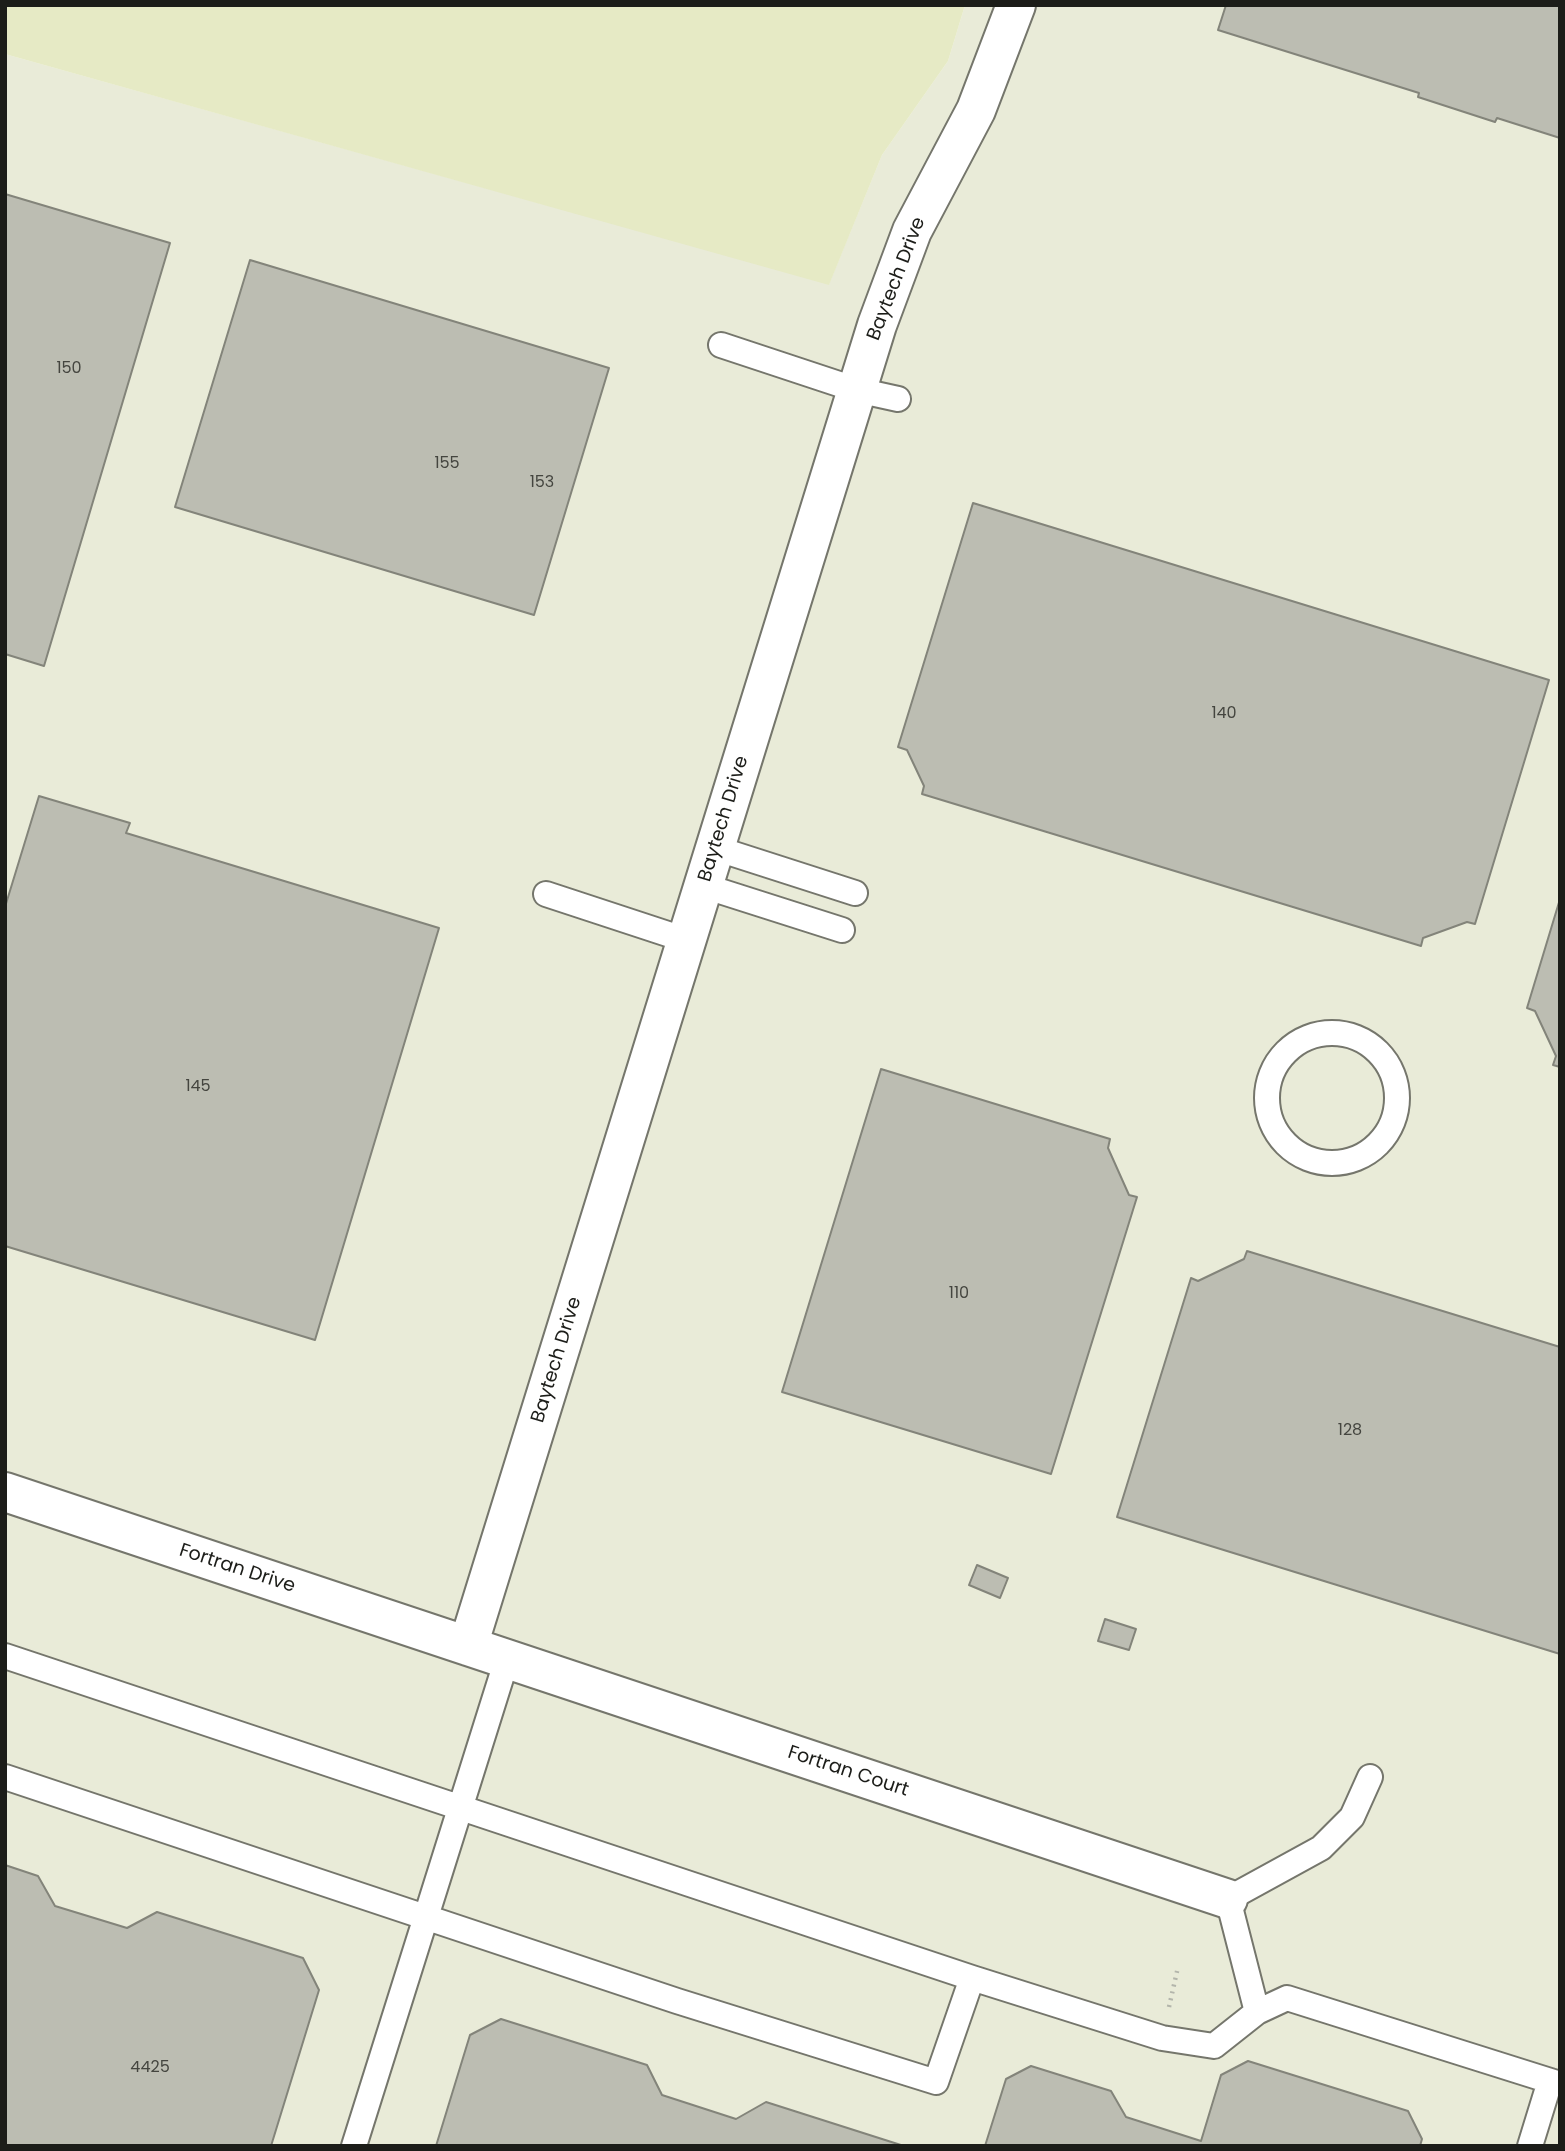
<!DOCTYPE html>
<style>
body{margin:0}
#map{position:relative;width:1565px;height:2151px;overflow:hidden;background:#f5f7eb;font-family:Poppins,sans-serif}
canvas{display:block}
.frame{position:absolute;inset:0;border:7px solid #1c1d19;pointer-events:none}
</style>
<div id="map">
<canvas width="1565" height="2151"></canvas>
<div class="frame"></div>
</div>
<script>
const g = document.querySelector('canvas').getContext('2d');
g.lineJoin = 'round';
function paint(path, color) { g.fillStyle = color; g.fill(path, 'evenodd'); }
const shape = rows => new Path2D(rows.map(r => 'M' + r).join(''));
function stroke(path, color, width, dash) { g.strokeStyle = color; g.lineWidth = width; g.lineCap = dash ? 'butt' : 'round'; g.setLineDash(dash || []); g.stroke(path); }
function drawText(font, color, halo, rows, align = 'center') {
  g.font = font + ' Poppins,sans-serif'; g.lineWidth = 5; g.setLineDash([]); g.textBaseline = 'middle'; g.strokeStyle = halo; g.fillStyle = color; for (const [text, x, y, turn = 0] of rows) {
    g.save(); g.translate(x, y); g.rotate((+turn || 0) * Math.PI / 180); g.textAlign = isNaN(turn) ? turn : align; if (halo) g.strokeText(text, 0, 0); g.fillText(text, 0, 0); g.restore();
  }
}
const built = shape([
 [965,5,1560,5,1560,2146,5,2146,5,54,829,284,882,155,948,61]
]);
const green = shape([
 [5,5,965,5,948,61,882,155,829,285,5,54]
]);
const building = shape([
 [1226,5,1560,5,1560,138,1497,118,1495,122,1418,97,1419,93,1218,30,1226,5],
 [5,194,170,243,44,666,5,654,5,194],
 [250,260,609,368,534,615,175,507,250,260],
 [973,503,1549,680,1475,924,1467,922,1423,938,1421,946,922,794,924,786,907,750,898,747,973,503],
 [39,796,130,823,126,833,439,928,315,1340,5,1246,5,907,39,796],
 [1560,899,1560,1067,1553,1065,1556,1056,1535,1011,1527,1008,1560,899],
 [881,1069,1110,1139,1108,1148,1129,1195,1137,1197,1051,1474,782,1392,881,1069],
 [1247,1251,1560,1347,1560,1654,1117,1517,1191,1278,1198,1281,1244,1259,1247,1251],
 [977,1565,1008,1578,1000,1598,969,1585,977,1565],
 [1105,1619,1136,1629,1129,1650,1098,1641,1105,1619],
 [5,1865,38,1876,55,1906,127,1928,157,1912,303,1958,319,1990,271,2146,5,2146,5,1865],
 [501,2019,647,2065,662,2095,736,2119,766,2102,904,2146,436,2146,470,2035,501,2019],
 [1248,2061,1408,2111,1422,2139,1420,2146,985,2146,1006,2079,1031,2066,1111,2091,1126,2117,1201,2141,1221,2075,1248,2061]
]);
const path = shape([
 [1169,2007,1178,1967]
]);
const lane = shape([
 [721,345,857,390,898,399],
 [715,848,855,893],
 [704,886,842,930],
 [546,894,686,940],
 '1267 1098a65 65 0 1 1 130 0a65 65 0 1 1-130 0Z',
 [5,1656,972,1978,1162,2038,1214,2046,1257,2012,1287,1998,1560,2084],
 [5,1777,677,2001,936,2082,972,1978],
 [1257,2012,1228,1899,1321,1848,1352,1817,1370,1777],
 [354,2146,507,1659],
 [1530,2146,1550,2081]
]);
const street = shape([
 [5,1492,1228,1899],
 [468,1646,877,325,912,231,976,110,1016,5]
]);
const numberNames = [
 ["150",69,369],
 ["155",447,464],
 ["153",542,483],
 ["140",1224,714],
 ["145",198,1087],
 ["110",959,1294],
 ["128",1350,1431],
 ["4425",150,2068]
];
const streetNames = [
 ["Baytech Drive",897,279,-69],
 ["Baytech Drive",724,819,-73],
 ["Baytech Drive",557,1360,-73],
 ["Fortran Drive",237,1569,18],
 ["Fortran Court",848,1772,18]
];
paint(built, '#e9ebd8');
paint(green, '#e6eac5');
paint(building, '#bcbdb2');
stroke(building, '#83847a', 2);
stroke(lane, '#75766c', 28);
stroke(street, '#75766c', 42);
stroke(path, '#b3b5ab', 4.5, [2, 5]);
stroke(lane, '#fff', 24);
stroke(street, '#fff', 38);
drawText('16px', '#44453f', null, numberNames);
drawText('19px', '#1c1d19', '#fff', streetNames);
</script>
